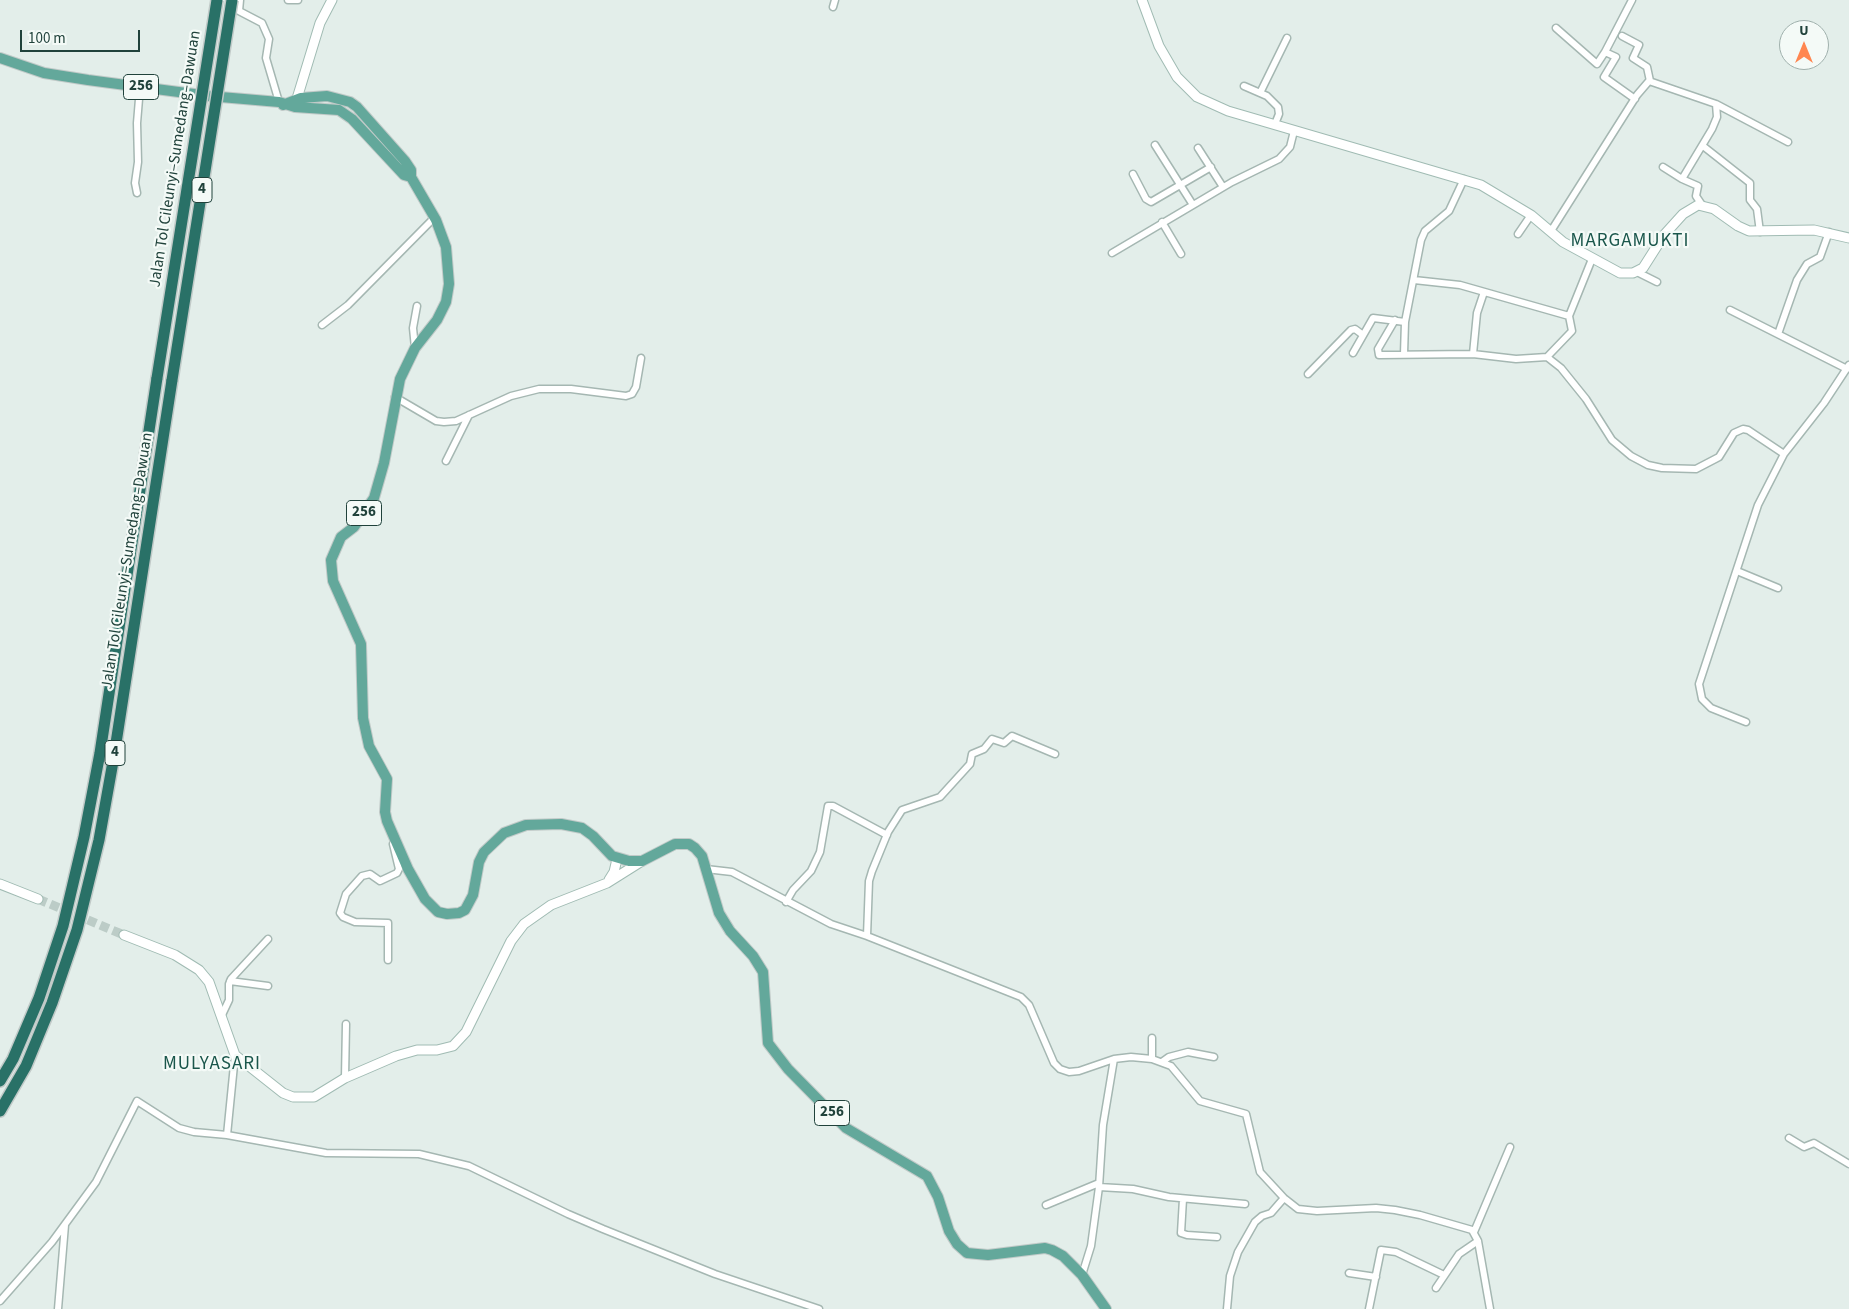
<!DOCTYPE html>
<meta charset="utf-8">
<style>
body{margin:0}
#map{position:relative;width:1849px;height:1309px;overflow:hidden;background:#e3eeea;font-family:"Source Sans 3",sans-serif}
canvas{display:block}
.north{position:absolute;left:1779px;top:20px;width:50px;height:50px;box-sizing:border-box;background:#f4faf7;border:1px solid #9fb0ac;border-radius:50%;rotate:0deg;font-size:14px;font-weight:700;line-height:20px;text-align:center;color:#20423b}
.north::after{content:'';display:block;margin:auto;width:18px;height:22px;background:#ff8650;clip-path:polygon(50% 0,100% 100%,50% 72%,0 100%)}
.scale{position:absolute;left:20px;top:30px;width:120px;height:22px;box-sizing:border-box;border:2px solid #20423b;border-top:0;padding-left:6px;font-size:15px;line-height:18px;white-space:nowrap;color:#20423b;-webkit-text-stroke:4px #f4faf7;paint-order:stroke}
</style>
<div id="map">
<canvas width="1849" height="1309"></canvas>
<div class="north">U</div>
<div class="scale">100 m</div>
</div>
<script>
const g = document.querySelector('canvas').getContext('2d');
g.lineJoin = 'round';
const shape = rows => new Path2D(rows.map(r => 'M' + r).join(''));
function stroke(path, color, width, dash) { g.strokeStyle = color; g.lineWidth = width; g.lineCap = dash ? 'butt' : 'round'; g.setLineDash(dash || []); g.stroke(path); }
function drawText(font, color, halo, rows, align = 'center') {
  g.font = font + ' "Source Sans 3",sans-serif'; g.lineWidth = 4.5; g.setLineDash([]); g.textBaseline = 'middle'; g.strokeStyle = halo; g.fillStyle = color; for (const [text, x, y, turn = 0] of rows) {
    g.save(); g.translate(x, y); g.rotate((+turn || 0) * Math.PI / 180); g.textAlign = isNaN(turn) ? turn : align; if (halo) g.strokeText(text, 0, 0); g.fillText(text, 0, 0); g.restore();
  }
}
const secondaryTunnel = shape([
 [38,899,124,935]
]);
const street = shape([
 [240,0,239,11,262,23,269,39,266,58,279,102],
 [288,0,298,0],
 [833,7,835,0],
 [1556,28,1597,64,1605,52,1616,57,1604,77,1635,99],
 [1622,36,1639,45,1633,58,1647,67,1650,81],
 [1605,52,1632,0],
 [1244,86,1267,96,1278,107,1279,114,1275,124],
 [1260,93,1287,38],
 [1155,145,1193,205],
 [1703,146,1750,183,1750,200,1757,209,1760,232],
 [1198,148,1223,187],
 [1663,167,1682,179],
 [1133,174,1146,199,1151,202,1211,167],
 [137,193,135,183,138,162,137,123,140,87],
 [1702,205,1696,196,1698,186,1682,179,1712,129,1717,117,1716,104],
 [1162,222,1181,254],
 [1551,231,1637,95,1649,81,1716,104,1788,142],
 [1518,234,1531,215],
 [1112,253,1232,182,1279,159,1290,147,1294,131],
 [1592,259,1569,316,1572,331,1547,357,1561,368,1586,399,1612,440,1631,456,1648,465,1662,468,1696,469,1719,457,1734,433,1743,429,1748,430,1784,454,1824,403,1849,365],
 [1637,272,1657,282],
 [1414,280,1460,285,1569,316],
 [1730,310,1847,369],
 [1395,320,1378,349,1379,355,1473,354,1516,359,1547,357],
 [322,325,348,305,435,217],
 [1778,334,1797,280,1807,264,1820,257,1829,232],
 [415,348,413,328,417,306],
 [1353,353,1373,318,1405,322],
 [1404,354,1405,322,1421,240,1425,231,1449,211,1464,179],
 [1473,354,1477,313,1484,292],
 [1308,374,1351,330,1355,329,1363,335],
 [395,397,436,421,444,422,456,421,511,396,539,389,571,389,626,396,632,394,636,387,641,358],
 [446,461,469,415],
 [1737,571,1778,588],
 [1746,722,1711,708,1702,699,1699,684,1758,505,1784,454],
 [706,869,732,872,831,924,867,936,1021,997,1029,1005,1054,1063,1060,1069,1069,1072,1079,1071,1114,1059,1131,1057,1152,1059,1171,1066,1200,1101,1246,1114,1260,1172,1284,1198,1298,1209,1317,1211,1376,1208,1395,1210,1420,1215,1472,1230,1478,1241,1490,1309],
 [786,902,793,890,811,871,820,852,828,806,833,806,887,835],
 [867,936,869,881,872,871,888,832,902,810,940,797,970,764,972,754,984,749,992,739,1004,743,1012,736,1055,754],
 [388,960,388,923,355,922,343,917,340,913,346,894,362,876,370,874,380,881,397,873,399,869,393,844],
 [230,981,268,986],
 [221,1017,229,1000,229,984,231,979,268,939],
 [1152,1038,1152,1059],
 [1162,1062,1169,1057,1188,1052,1214,1057],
 [345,1078,346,1024],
 [227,1135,235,1055],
 [1789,1138,1804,1147,1814,1143,1849,1164],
 [1099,1187,1103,1125,1114,1059],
 [1183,1199,1181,1233,1187,1235,1217,1237],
 [1046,1205,1099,1183],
 [1474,1232,1510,1147],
 [1349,1273,1376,1277],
 [1082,1275,1091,1246,1099,1187,1133,1189,1169,1197,1245,1204],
 [1436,1288,1459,1254,1478,1241],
 [0,1301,52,1242,96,1182,137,1101,179,1128,194,1132,227,1135,326,1153,419,1154,469,1166,568,1214,603,1229,715,1274,819,1309],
 [58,1309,65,1225],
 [1227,1309,1230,1276,1238,1252,1255,1222,1262,1216,1271,1213,1284,1198],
 [1369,1309,1381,1250,1396,1252,1444,1275]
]);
const secondary = shape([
 [1142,0,1159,46,1177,77,1197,97,1228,111,1481,185,1531,215,1563,242,1620,273,1633,273,1643,268,1664,235,1683,214,1698,205,1714,209,1738,226,1749,231,1814,230,1849,238],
 [295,105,320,23,332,0],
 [609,880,614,872,617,859],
 [0,884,38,899],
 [124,935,175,955,199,970,209,982,235,1055,283,1093,293,1097,314,1097,345,1078,396,1056,417,1050,437,1050,453,1046,466,1032,511,941,524,924,551,905,607,883,642,861]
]);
const primary = shape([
 [0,58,44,73,88,80,209,96,279,102,295,107,339,110,352,119,404,175,411,177],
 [283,105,301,98,327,96,350,102,357,107,405,161,411,170,411,177,436,220,446,247,449,284,446,302,437,320,415,348,400,379,384,463,374,498,354,527,341,537,331,560,333,581,361,644,363,718,369,746,387,779,385,812,387,821,408,869,425,899,438,912,447,914,459,913,465,910,473,895,479,862,484,852,504,833,526,825,561,824,582,828,593,836,612,856,629,861,642,861,675,844,689,844,695,848,702,856,719,913,730,931,753,956,763,972,768,1043,788,1069,846,1128,927,1176,938,1197,949,1231,957,1244,967,1253,988,1255,1045,1248,1052,1250,1063,1256,1082,1275,1106,1309]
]);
const highway = shape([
 [0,1081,13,1059,39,998,63,926,84,837,100,753,157,378],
 [0,1111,26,1066,52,1003,77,930,99,840,114,756,172,380]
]);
const highwayBridge = shape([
 [157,378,217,0],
 [172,380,232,0]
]);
const shields = [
 [141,87,35],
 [202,190,20],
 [364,513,35],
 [115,753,20],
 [832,1113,35]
];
const shieldNames = [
 ["256",141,87],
 ["4",202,190],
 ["256",364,513],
 ["4",115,753],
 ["256",832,1113]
];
const streetNames = [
 ["Jalan Tol Cileunyi–Sumedang–Dawuan",176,159,-81],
 ["Jalan Tol Cileunyi–Sumedang–Dawuan",128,561,-81]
];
const quarterNames = [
 ["MARGAMUKTI",1630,242],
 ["MULYASARI",212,1065]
];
stroke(secondaryTunnel, '#bcccc7', 9, [9, 4.5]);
stroke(street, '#a5b7b2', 9);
stroke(secondary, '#a0bbb3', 11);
stroke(primary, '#c1cac8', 12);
stroke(highway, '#c1cac8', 14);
stroke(street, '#fff', 6);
stroke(secondary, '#fff', 9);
stroke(primary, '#63a89b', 10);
stroke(highway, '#297167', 11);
stroke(highwayBridge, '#c1cac8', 14, []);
stroke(highwayBridge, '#297167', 11);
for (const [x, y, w] of shields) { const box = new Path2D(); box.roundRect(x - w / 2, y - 12.5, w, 25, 4); g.fillStyle = '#f4faf7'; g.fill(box); stroke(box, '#20423b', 1); }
drawText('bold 15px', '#20423b', null, shieldNames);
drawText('16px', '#20423b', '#f4faf7', streetNames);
g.letterSpacing = '1px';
drawText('19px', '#1a564b', '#f4faf7', quarterNames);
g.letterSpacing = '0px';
</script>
